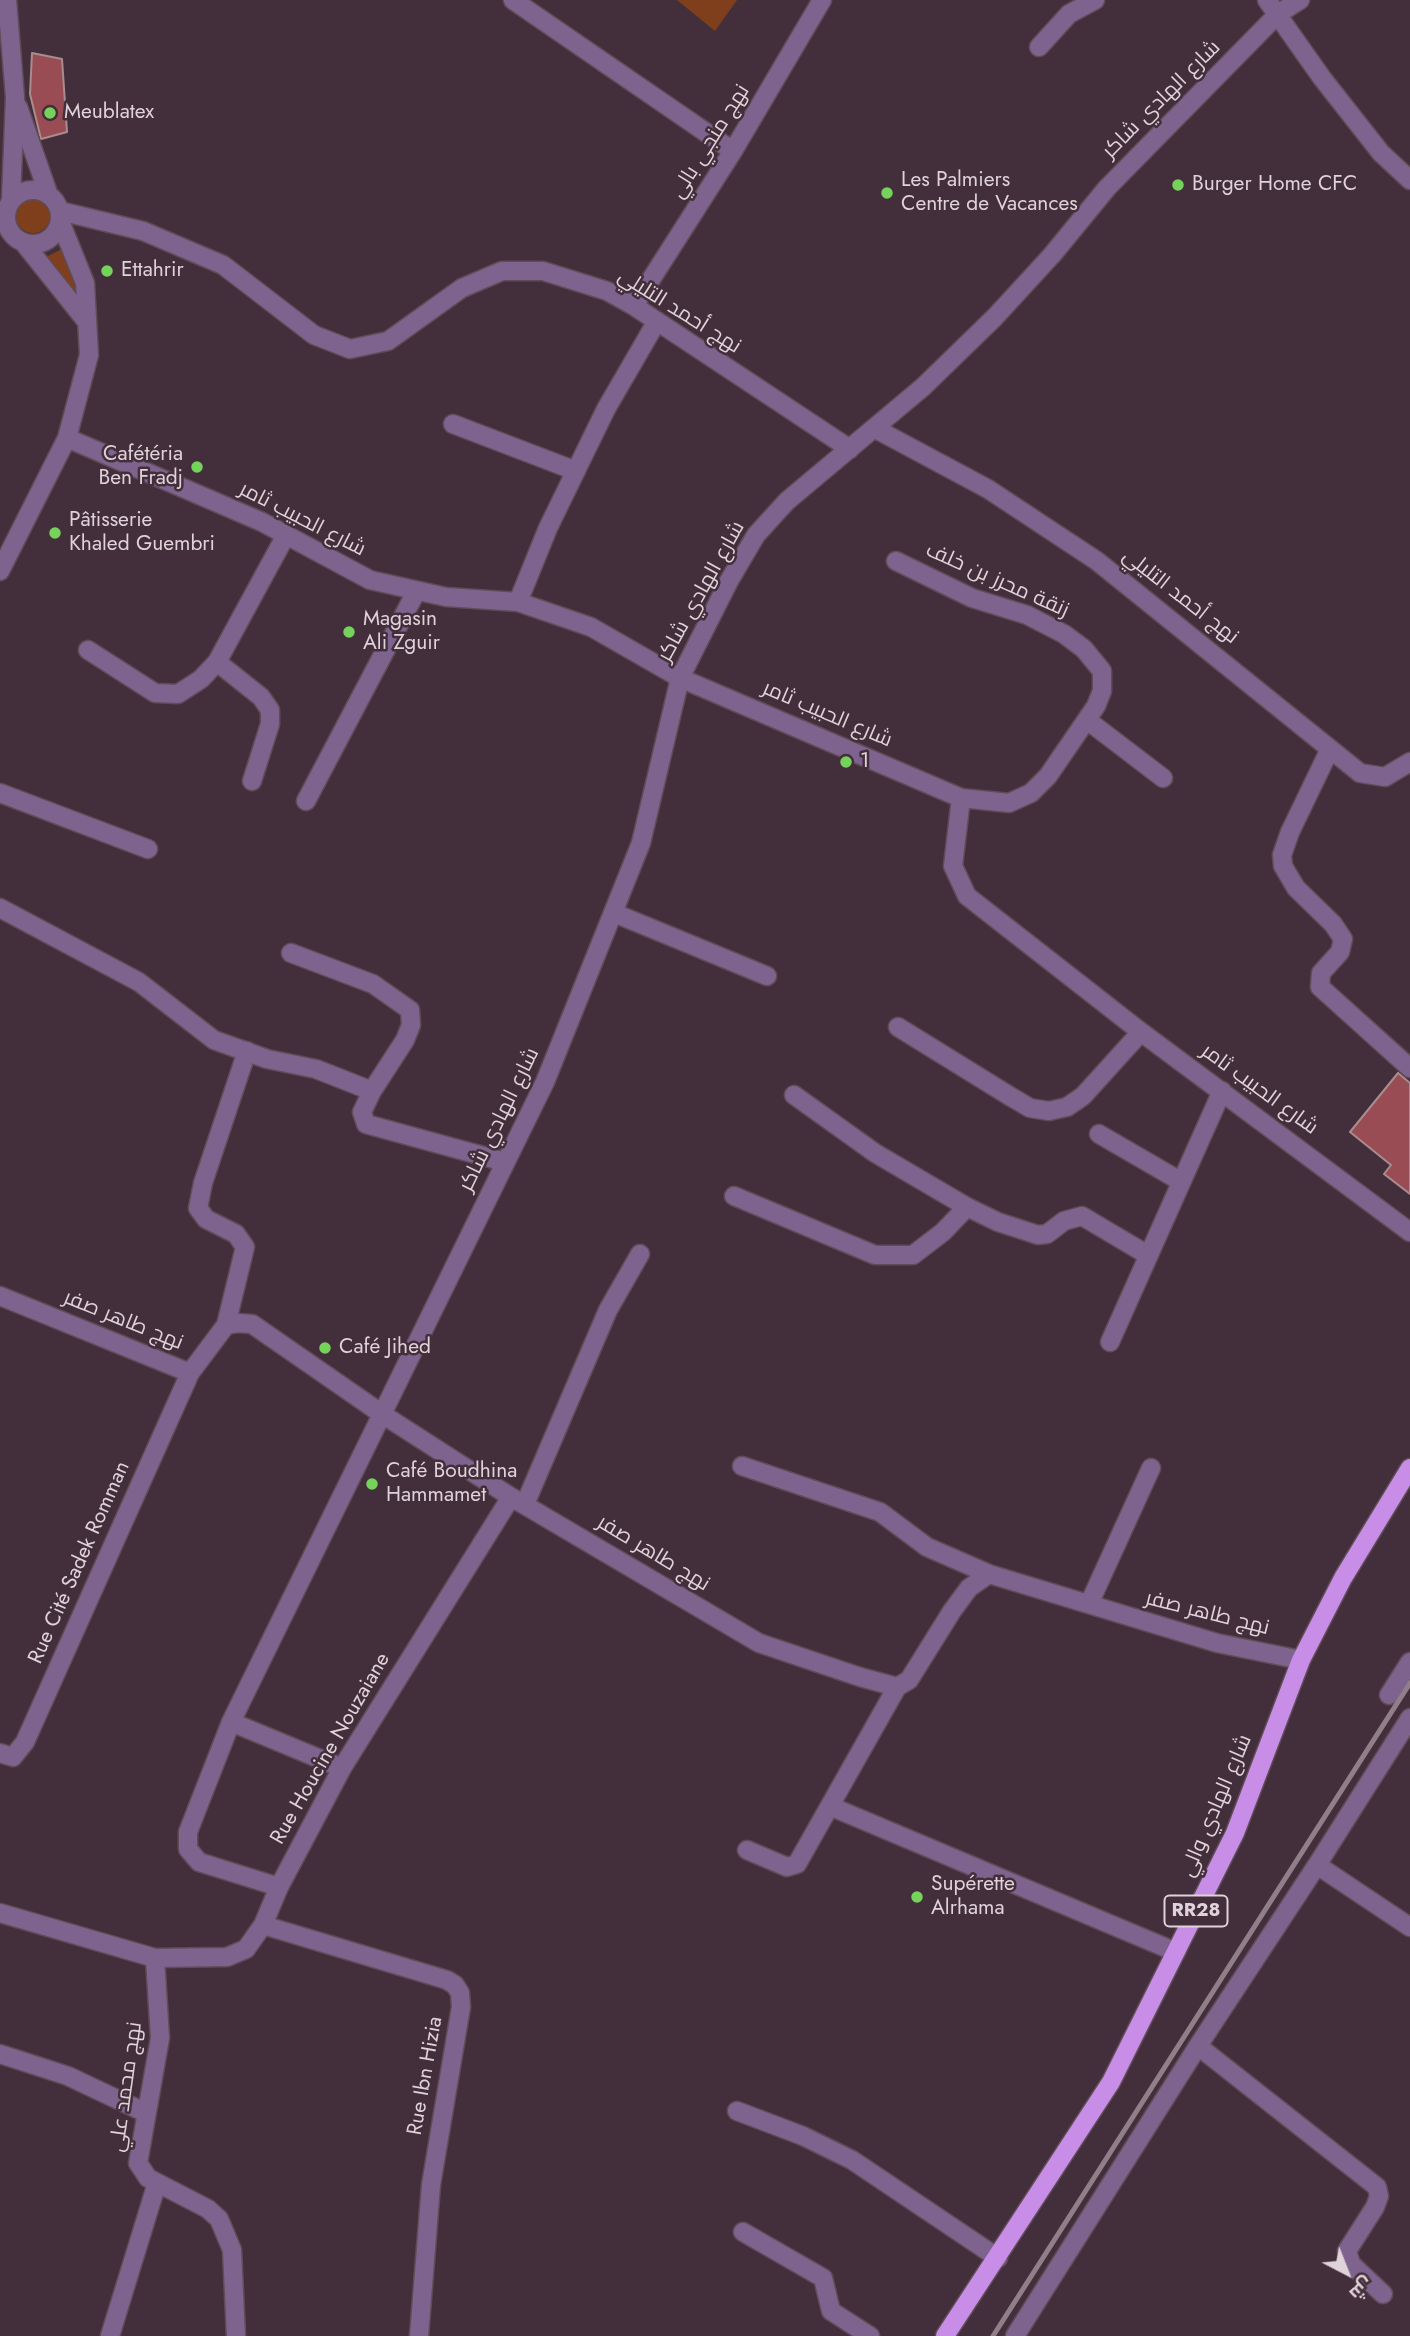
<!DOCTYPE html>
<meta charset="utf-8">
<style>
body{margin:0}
#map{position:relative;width:1410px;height:2336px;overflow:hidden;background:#432f3b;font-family:Jost,Cairo,sans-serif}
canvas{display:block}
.north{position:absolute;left:1312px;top:2238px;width:70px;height:70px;-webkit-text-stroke:5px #432f3b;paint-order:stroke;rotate:138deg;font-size:19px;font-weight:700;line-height:28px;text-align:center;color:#dfd2d9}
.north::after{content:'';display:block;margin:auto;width:24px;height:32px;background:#dfd2d9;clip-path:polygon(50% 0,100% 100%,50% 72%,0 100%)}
</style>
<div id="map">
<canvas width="1410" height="2336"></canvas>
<div class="north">ش</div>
</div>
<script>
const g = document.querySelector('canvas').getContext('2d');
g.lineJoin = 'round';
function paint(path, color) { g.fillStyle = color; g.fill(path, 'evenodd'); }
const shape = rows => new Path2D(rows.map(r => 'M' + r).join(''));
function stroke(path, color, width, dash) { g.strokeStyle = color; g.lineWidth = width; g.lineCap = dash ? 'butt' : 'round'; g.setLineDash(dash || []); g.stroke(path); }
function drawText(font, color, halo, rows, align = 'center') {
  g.font = font + ' Jost,Cairo,sans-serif'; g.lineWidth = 5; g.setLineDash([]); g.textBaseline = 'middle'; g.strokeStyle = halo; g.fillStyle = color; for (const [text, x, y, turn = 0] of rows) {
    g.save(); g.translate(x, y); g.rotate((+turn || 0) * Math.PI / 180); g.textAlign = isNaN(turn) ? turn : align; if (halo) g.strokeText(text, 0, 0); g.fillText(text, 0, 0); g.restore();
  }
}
const green = shape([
 [677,0,737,0,715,31],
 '16 216a17 17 0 1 1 34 0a17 17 0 1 1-34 0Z',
 [64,248,77,292,72,294,46,257]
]);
const building = shape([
 [32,53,62,59,67,132,41,139,30,94,32,53],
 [1398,1073,1410,1083,1410,1194,1384,1174,1391,1165,1350,1132,1398,1073]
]);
const minor = shape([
 [7,0,15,97,11,200],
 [513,0,733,151],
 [1267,0,1322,78,1381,153,1410,180],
 [1039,47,1069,14,1095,0],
 [18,107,48,193],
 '6 217a27 27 0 1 1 54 0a27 27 0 1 1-54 0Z',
 [60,211,143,231,223,265,314,335,350,349,388,341,462,288,502,271,543,271,607,291,634,306,850,449],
 [23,242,87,322],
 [634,306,733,151,822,0],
 [453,424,576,471],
 [874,428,988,489,1097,561,1360,773,1385,777,1410,762],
 [67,438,262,522,370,580,446,597,518,602,591,627,680,678,961,798,953,866,967,896,1141,1032,1410,1232],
 [896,561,972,598,1027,615,1064,634,1084,649,1102,671,1102,691,1096,706,1048,776,1031,793,1009,803,961,798],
 [0,571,67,438,89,355,85,283,60,221],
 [518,602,548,528,606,409,657,321],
 [88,650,155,693,178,694,201,679,217,662,286,535],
 [217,662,261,697,270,710,270,724,252,781],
 [1087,720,1163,778],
 [1330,749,1290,832,1282,855,1283,866,1296,888,1333,924,1343,939,1340,952,1321,973,1320,987,1410,1068],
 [0,793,148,849],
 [306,801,416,592],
 [0,908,139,982,214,1040,267,1059,316,1069,372,1091,362,1112,366,1124,505,1162],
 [614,913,767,976],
 [291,953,373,984,410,1010,411,1025,405,1040,372,1091],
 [898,1027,1008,1095,1030,1108,1049,1111,1067,1107,1083,1096,1141,1032],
 [794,1095,875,1153,967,1207],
 [1099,1134,1180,1181],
 [734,1196,875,1255,913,1255,943,1232,967,1207,998,1222,1038,1235,1047,1234,1064,1221,1082,1216,1146,1254],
 [0,1296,190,1373],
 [226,1325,245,1247,236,1234,206,1219,198,1208,203,1183,247,1051],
 [1110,1342,1222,1091],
 [742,1466,880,1512,927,1547,989,1574],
 [525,1504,608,1310,640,1254],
 [1089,1604,1151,1468],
 [1389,1695,1410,1662],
 [1410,1718,1317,1865,1410,1927],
 [231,1722,342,1768],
 [0,1753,13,1757,25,1742,190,1373,226,1325,238,1323,252,1324,382,1414,511,1497,759,1643,860,1677,897,1687,909,1680,952,1611,969,1588,989,1574,1217,1643,1301,1660],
 [832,1807,1176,1952],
 [747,1850,787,1867,797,1864,897,1687],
 [279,1887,199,1862,188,1849,188,1832,231,1722,545,1082,641,843,680,678,729,581,756,535,787,501,923,387,995,317,1052,255,1107,188,1278,14,1300,0],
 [0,1913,155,1958,227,1957,246,1949,263,1925,279,1887,342,1768,511,1497],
 [263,1925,447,1980,455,1985,460,1993,461,2007,431,2185,419,2336],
 [155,1958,160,2038,138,2163,148,2178,208,2209,219,2219,232,2250,236,2336],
 [1198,2046,1377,2187,1379,2196,1375,2207,1347,2251,1351,2264,1383,2294],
 [0,2054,68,2076,144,2112],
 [737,2111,803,2136,852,2160,998,2258],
 [743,2232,823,2278,831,2311,870,2336],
 [110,2336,157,2183],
 [1015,2336,1198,2046,1317,1865]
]);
const major = shape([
 [945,2336,1111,2082,1235,1833,1301,1660,1343,1578,1410,1468]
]);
const rail = shape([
 [993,2336,1410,1683]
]);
const markers = [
 [50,113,7,"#75d25b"],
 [1178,185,7,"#75d25b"],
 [887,193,7,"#75d25b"],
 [107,271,7,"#75d25b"],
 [197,467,7,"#75d25b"],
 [55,533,7,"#75d25b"],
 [349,632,7,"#75d25b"],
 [846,762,7,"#75d25b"],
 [325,1348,7,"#75d25b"],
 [372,1484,7,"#75d25b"],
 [917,1897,7,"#75d25b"]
];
const shields = [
 [1196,1911,63]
];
const shieldNames = [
 ["RR28",1196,1911]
];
const streetNames = [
 ["شارع الهادي شاكر",1162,100,-45],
 ["نهج منجي بالي",711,142,-58],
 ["نهج أحمد التليلي",679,312,32],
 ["شارع الحبيب ثامر",302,520,27],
 ["زنقة محرز بن خلف",997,581,24],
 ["شارع الهادي شاكر",702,592,-61],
 ["نهج أحمد التليلي",1180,597,38],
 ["شارع الحبيب ثامر",827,715,23],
 ["شارع الحبيب ثامر",1259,1090,36],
 ["شارع الهادي شاكر",500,1120,-64],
 ["نهج طاهر صفر",123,1321,22],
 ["نهج طاهر صفر",653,1554,31],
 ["Rue Cité Sadek Romman",80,1563,-66],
 ["نهج طاهر صفر",1207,1614,14],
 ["Rue Houcine Nouzaiane",331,1749,-60],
 ["شارع الهادي والي",1217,1806,-67],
 ["Rue Ibn Hizia",426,2076,-80],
 ["نهج محمد علي",127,2087,-82]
];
const poiNames = [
 ["Meublatex",64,113],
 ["Les Palmiers",901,181],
 ["Centre de Vacances",901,205],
 ["Burger Home CFC",1192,185],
 ["Ettahrir",121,271],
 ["Cafétéria",183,455,"right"],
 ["Ben Fradj",183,479,"right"],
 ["Pâtisserie",69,521],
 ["Khaled Guembri",69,545],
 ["Magasin",363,620],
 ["Ali Zguir",363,644],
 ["1",860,762],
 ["Café Jihed",339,1348],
 ["Café Boudhina",386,1472],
 ["Hammamet",386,1496],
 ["Supérette",931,1885],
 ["Alrhama",931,1909]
];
paint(green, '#803f1c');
paint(building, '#9a4c54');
stroke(building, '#a98c8d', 2);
stroke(minor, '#5f4c57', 21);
stroke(major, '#5f4c57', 21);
stroke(minor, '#7f638f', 18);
stroke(major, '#c88de7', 18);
stroke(rail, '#907f89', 5);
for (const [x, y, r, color] of markers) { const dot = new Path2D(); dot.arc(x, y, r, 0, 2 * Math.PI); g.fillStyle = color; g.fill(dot); stroke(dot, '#432f3b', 2.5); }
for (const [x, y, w] of shields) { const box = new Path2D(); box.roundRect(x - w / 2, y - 15.5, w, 31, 5); g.fillStyle = '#432f3b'; g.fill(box); stroke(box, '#dfd2d9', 2); }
drawText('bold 19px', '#dfd2d9', null, shieldNames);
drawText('21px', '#dfd2d9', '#432f3b', streetNames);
drawText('21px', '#dfd2d9', '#432f3b', poiNames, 'left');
</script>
